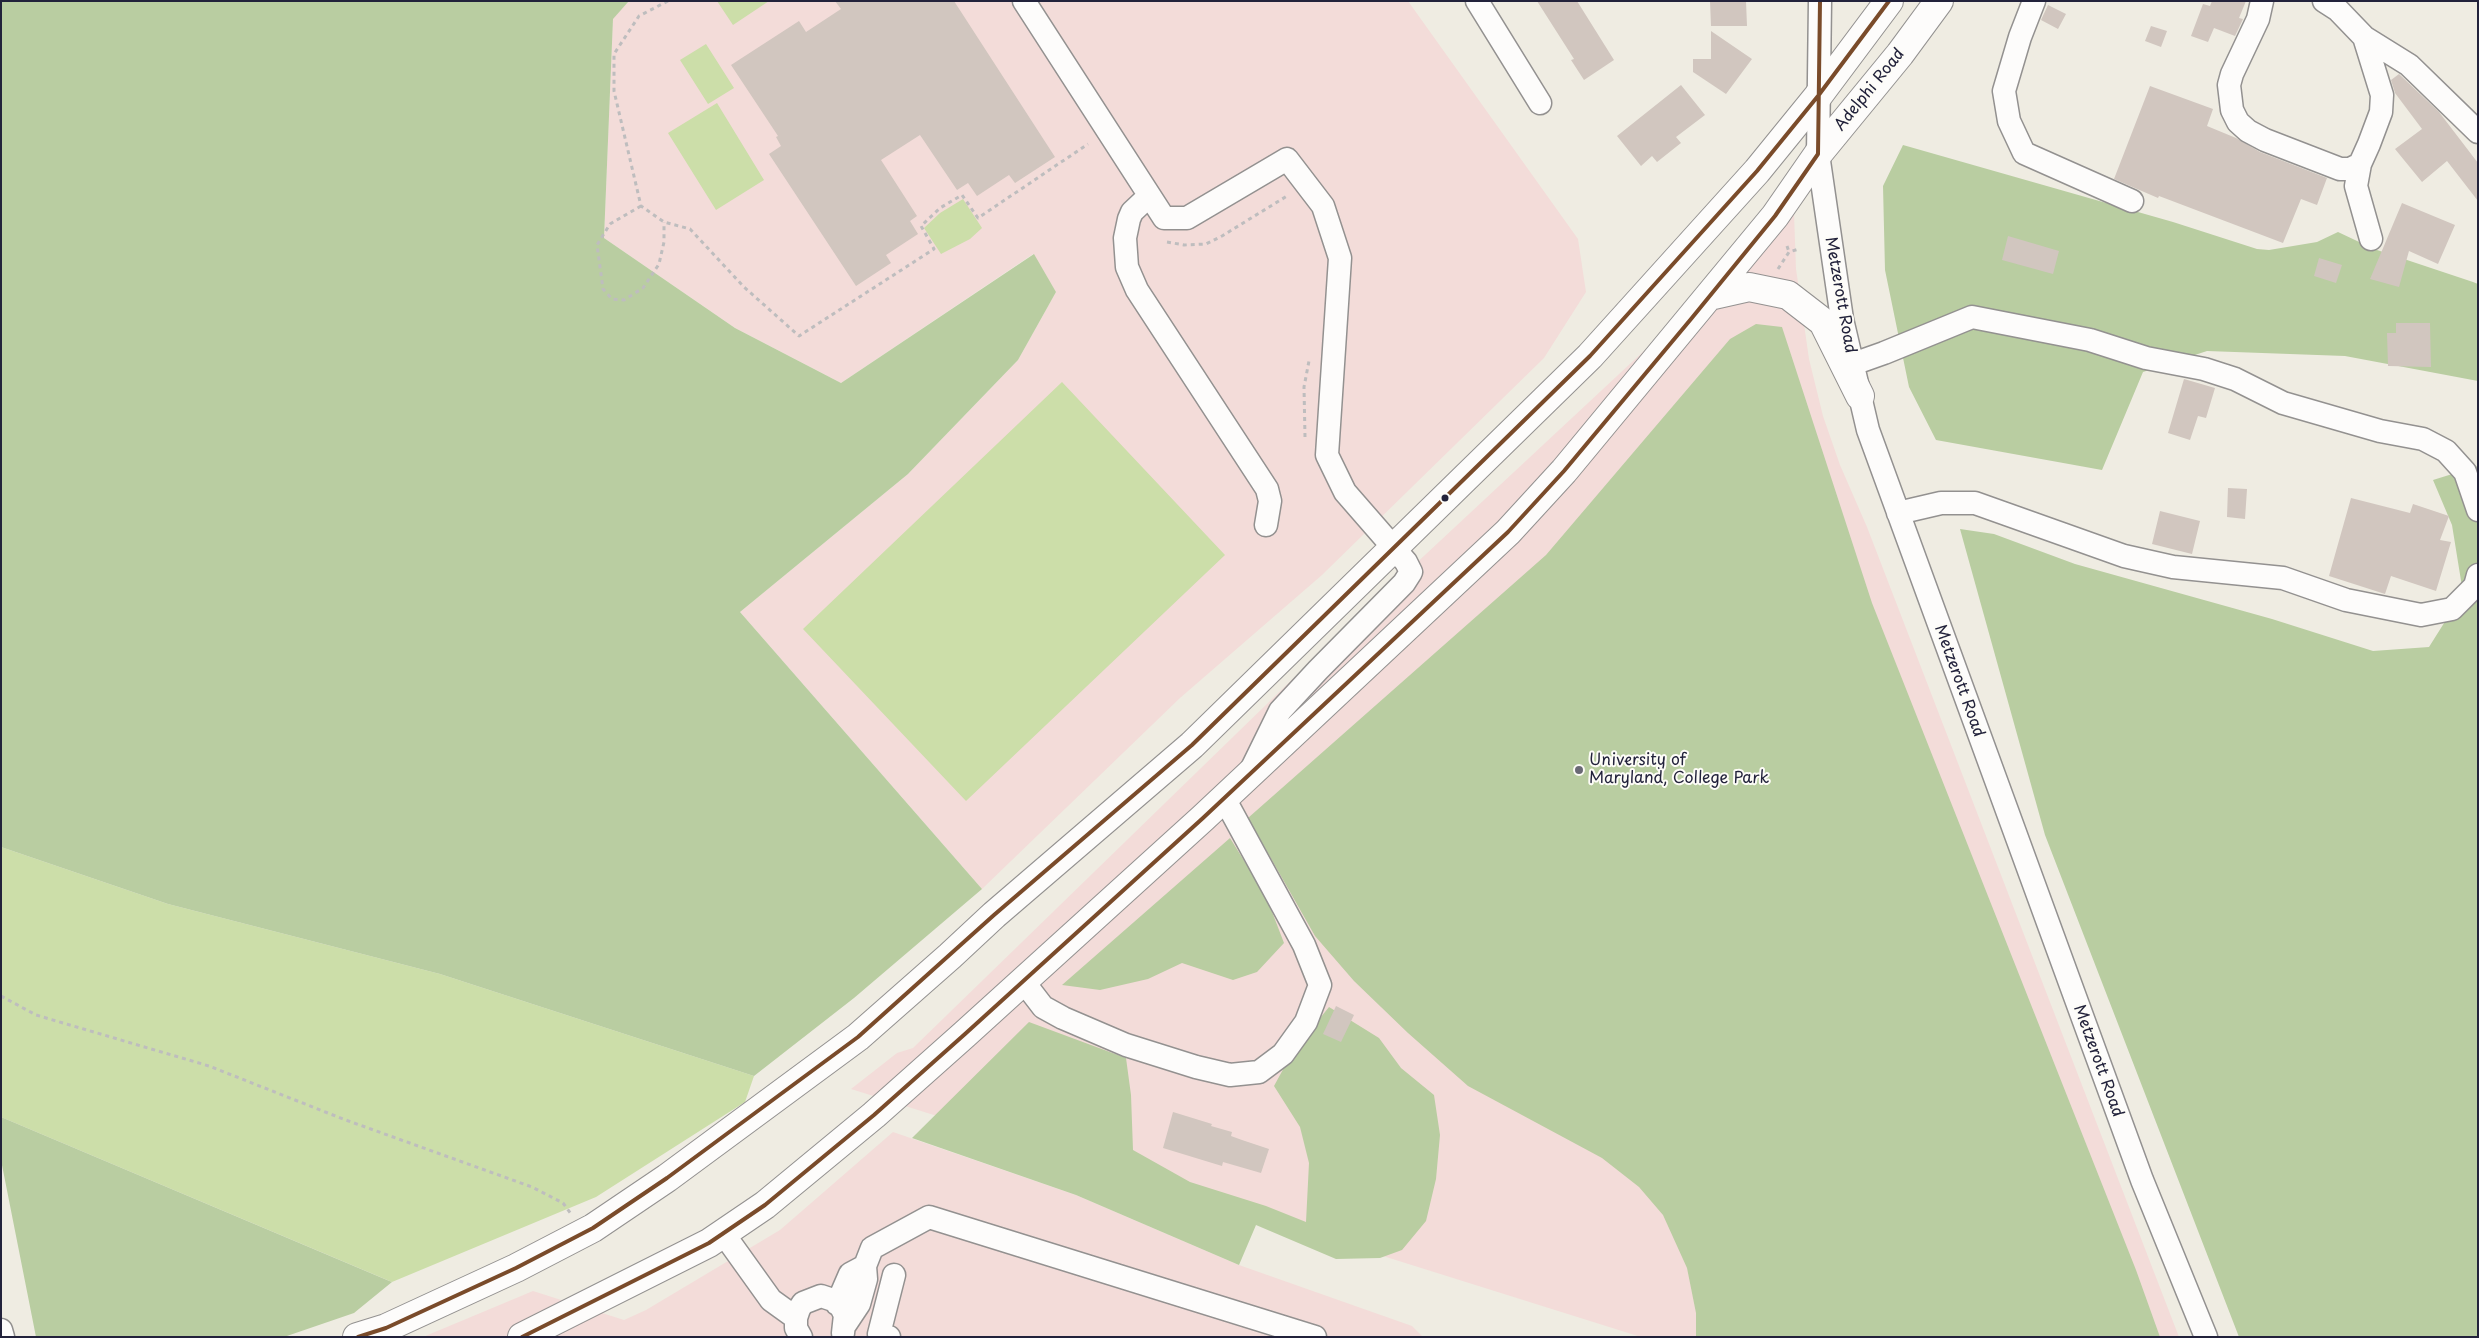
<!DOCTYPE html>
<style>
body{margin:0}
#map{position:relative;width:2479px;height:1338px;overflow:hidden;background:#efece2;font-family:"Playpen Sans",sans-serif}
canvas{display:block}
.frame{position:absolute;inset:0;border:2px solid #22223b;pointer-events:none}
</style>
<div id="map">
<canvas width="2479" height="1338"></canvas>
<div class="frame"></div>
</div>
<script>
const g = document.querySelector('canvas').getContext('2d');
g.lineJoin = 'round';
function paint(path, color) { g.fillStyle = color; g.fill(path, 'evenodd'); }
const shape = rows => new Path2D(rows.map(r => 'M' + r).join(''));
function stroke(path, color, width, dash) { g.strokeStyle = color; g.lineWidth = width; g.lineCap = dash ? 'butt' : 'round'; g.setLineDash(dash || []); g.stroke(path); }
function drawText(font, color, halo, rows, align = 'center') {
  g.font = font + ' "Playpen Sans",sans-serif'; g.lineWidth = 4; g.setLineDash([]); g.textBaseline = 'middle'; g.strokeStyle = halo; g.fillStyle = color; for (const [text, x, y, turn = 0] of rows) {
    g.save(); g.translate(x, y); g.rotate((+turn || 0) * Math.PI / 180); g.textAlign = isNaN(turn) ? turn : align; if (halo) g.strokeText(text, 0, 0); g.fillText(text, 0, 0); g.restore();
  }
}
const built = shape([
 [629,1,1408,1,1578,239,1586,292,1544,358,1322,575,1180,698,982,889,740,612,908,474,1018,360,1056,292,1033,254,841,383,735,328,604,238,613,18],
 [1793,185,1796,269,1802,310,1809,359,1823,416,1840,465,1867,527,2179,1337,1641,1337,851,1089,897,1053,913,1048,1307,665,1647,348],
 [893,1132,1076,1195,1239,1265,1412,1326,1423,1337,423,1337,533,1291,624,1320,646,1310,780,1230]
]);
const green = shape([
 [717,1,769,1,733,25],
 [706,44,734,88,708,104,680,60],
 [717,103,764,180,716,210,668,133],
 [963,199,982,228,970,239,941,254,924,228,940,213],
 [1062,382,1225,555,966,801,803,629],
 [1,847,168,904,440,974,754,1076,745,1102,596,1197,392,1282,1,1117]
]);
const forest = shape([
 [1,1,629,1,613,19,604,238,735,328,841,383,1034,254,1056,292,1018,360,908,474,740,612,982,889,854,998,754,1076,440,974,168,904,1,847],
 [1903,145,2173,222,2257,249,2269,250,2317,242,2338,232,2374,249,2473,282,2478,284,2478,381,2345,356,2207,351,2143,372,2102,470,1936,440,1909,387,1885,270,1883,186],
 [1756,324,1782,327,1872,603,2136,1270,2160,1337,1696,1337,1696,1313,1687,1268,1663,1215,1639,1187,1602,1158,1468,1086,1408,1033,1354,981,1315,936,1248,818,1546,555,1730,339],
 [2478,466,2478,1337,2239,1337,2045,835,1960,529,1994,534,2075,564,2272,619,2373,651,2429,647,2463,593,2452,525,2433,480],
 [1230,838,1266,896,1284,943,1257,972,1233,980,1182,963,1148,979,1100,990,1062,985],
 [1329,1007,1379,1038,1401,1068,1434,1095,1440,1135,1436,1179,1426,1221,1402,1250,1380,1258,1336,1259,1256,1225,1239,1265,1076,1195,912,1138,1029,1022,1126,1058,1131,1095,1133,1150,1190,1182,1266,1206,1306,1222,1309,1163,1300,1127,1274,1086,1292,1053],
 [1,1117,387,1280,392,1282,354,1313,284,1337,36,1337,1,1160]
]);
const building = shape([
 [835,1,954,1,1055,157,1015,183,1009,175,977,196,968,183,957,190,920,135,881,160,917,216,910,221,918,234,886,255,891,263,856,286,769,154,781,146,776,137,778,136,731,65,799,21,806,32,841,9],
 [1537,1,1577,1,1614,60,1584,80,1571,60,1574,59],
 [1710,1,1746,1,1747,26,1711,26],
 [2212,1,2246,1,2239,18,2243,19,2235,36,2214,28,2208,42,2191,36,2203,4,2210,6],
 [2048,5,2066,14,2058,29,2041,20],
 [2151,26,2167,31,2161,47,2145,41],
 [1711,31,1752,59,1726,94,1693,72,1693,59,1711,59],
 [2399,74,2439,112,2478,163,2478,201,2447,161,2422,182,2395,149,2422,129,2395,93,2391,80],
 [1681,85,1705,115,1676,137,1681,143,1657,162,1652,156,1641,166,1617,136],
 [2150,86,2213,109,2207,126,2236,138,2260,152,2327,178,2317,205,2301,199,2283,243,2159,196,2158,198,2114,179],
 [2402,203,2455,225,2438,264,2409,251,2399,287,2370,279],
 [2008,236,2059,251,2053,274,2002,260],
 [2319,258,2342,265,2336,283,2314,276],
 [2396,323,2430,323,2431,367,2388,366,2387,333,2396,333],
 [2184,379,2215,388,2206,418,2198,416,2190,440,2168,433],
 [2228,488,2247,489,2245,519,2227,517],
 [2351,498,2410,513,2413,504,2449,516,2440,540,2451,542,2436,591,2391,576,2385,594,2329,576],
 [2160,511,2200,521,2192,554,2152,544],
 [1336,1006,1354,1015,1341,1042,1323,1034],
 [1173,1112,1212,1124,1211,1126,1232,1132,1231,1136,1242,1140,1269,1149,1261,1173,1223,1162,1222,1166,1163,1148]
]);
const path = shape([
 [668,1,639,16,614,54,614,91,641,206,664,222,690,229,744,287,799,336,934,249,921,226,940,208,962,195,978,218,1088,144],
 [641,206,610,224,597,245,603,289,612,299,624,300,643,288,659,264,664,242,664,222],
 [1167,242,1184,245,1206,244,1222,236,1287,196],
 [1787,246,1789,252],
 [1778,269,1789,252,1799,249],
 [1305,437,1304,387,1309,361],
 [1,996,36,1015,209,1066,343,1119,532,1187,563,1203,571,1214]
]);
const minor = shape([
 [1024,1,1164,218,1187,218,1287,159,1323,206,1340,258,1327,455,1345,492,1406,562,1411,572,1404,583,1318,670,1280,711,1252,768],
 [1477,1,1540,103],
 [1820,1,1818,154,1842,319,1868,430,2142,1180,2206,1337],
 [2034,1,2020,37,2004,91,2009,121,2024,153,2132,201],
 [2262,1,2258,19,2232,74,2229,85,2232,110,2238,122,2248,131,2265,140,2340,169,2350,169,2360,164,2369,144,2381,112,2382,95,2364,37,2338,10,2324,1],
 [2364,37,2409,65,2478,132],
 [2360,164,2356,186,2371,239],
 [1149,196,1132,212,1129,219,1125,238,1127,267,1137,290,1267,489,1270,501,1266,525],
 [1853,364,1884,353,1972,317,2090,340,2146,358,2204,369,2235,379,2283,403,2380,431,2423,439,2446,451,2465,472,2478,510],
 [1898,513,1941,503,1975,503,2124,556,2173,567,2283,578,2346,600,2421,615,2452,609,2475,586,2478,575],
 [1023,981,1043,1007,1063,1018,1126,1045,1196,1067,1230,1075,1259,1072,1283,1054,1306,1022,1320,985,1304,945,1224,798],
 [723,1233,771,1300,796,1318],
 [837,1304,850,1274,865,1266],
 [845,1325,859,1304,866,1279,865,1266,872,1248,929,1217,1315,1337],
 [1,1330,3,1337],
 [801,1337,796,1328,796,1318,799,1309,803,1303,821,1296,833,1300,841,1307,845,1315,843,1333],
 [889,1337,879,1334,894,1275]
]);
const major = shape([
 [1709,296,1749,287,1788,295,1823,322,1860,396],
 [357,1337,386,1328,516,1268,593,1228,667,1178,858,1037,950,956,994,915,1192,745,1590,356,1757,171,1818,96,1889,1],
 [522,1337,709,1243,765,1205,874,1115,965,1034,1203,818,1508,532,1564,471,1775,216,1818,154,1900,54,1939,1]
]);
const bus1 = shape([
 [358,1337,386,1328,516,1268,593,1228,667,1178,858,1037,994,915,1192,745,1590,356,1757,171,1818,96,1889,1],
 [522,1337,709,1243,765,1205,874,1115,965,1034,1203,818,1508,532,1564,471,1691,319,1775,216,1818,154,1820,1]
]);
const markers = [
 [1445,498,4.5,"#22223b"],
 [1579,770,5,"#6a6975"]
];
const streetNames = [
 ["Adelphi Road",1870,90,-51],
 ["Metzerott Road",1840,295,80],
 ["Metzerott Road",1959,681,70],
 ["Metzerott Road",2098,1061,70]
];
const poiNames = [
 ["University of",1589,761],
 ["Maryland, College Park",1589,779]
];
paint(built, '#f3dcd9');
paint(green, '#ccdea9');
paint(forest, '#b9cda1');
paint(building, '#d1c6bf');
stroke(minor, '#939190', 25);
stroke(major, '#939190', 30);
stroke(path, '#bebdbe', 3, [4, 4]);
stroke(minor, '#fdfcfb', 22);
stroke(major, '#fdfcfb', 28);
stroke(bus1, '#7a4b2a', 4);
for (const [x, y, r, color] of markers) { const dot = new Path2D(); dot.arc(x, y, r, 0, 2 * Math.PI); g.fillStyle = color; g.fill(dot); stroke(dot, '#fdfcf7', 2); }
drawText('16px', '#22223b', '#fdfcf7', streetNames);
drawText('16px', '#22223b', '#fdfcf7', poiNames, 'left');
</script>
